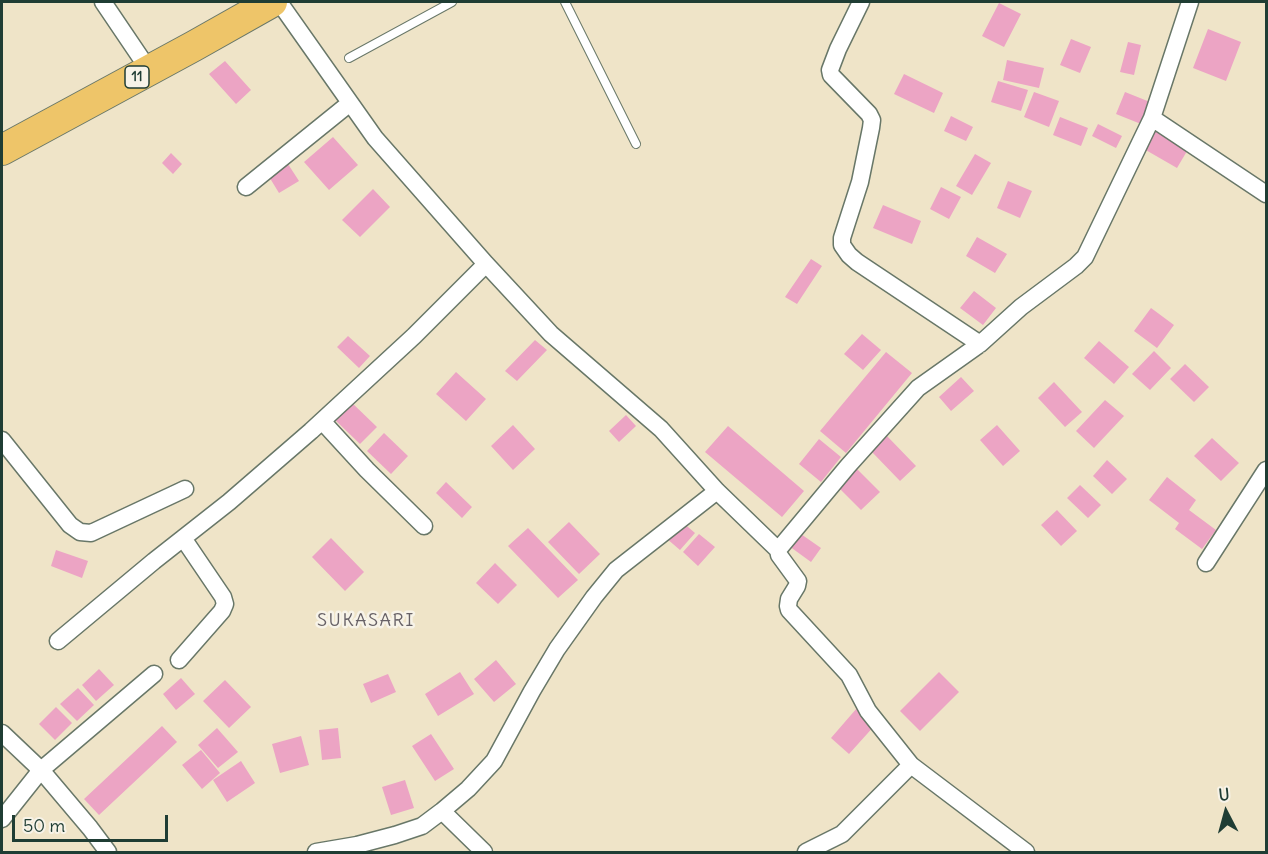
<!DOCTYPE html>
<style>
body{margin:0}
#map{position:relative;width:1268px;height:854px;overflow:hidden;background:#efe4c8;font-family:Delius,sans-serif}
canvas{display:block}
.frame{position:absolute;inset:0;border:3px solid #1f3d34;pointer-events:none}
.north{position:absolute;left:1196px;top:782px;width:60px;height:60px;-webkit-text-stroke:4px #f7f3e8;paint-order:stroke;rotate:354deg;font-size:16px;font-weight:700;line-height:24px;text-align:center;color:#1f3d34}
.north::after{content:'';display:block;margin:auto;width:21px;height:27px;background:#1f3d34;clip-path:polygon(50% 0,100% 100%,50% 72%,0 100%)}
.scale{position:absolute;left:12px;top:815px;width:156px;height:27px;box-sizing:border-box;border:3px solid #1f3d34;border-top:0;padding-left:8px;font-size:18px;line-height:21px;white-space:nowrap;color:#1f3d34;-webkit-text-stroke:4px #f7f3e8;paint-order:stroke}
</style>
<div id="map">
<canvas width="1268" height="854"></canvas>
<div class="frame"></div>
<div class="north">U</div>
<div class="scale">50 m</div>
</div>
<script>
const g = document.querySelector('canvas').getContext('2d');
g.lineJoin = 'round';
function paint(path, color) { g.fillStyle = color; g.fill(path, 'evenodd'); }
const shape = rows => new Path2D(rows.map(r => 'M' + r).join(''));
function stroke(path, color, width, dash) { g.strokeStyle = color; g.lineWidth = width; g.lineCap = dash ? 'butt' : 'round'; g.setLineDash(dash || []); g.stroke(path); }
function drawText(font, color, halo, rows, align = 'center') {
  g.font = font + ' Delius,sans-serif'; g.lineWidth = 5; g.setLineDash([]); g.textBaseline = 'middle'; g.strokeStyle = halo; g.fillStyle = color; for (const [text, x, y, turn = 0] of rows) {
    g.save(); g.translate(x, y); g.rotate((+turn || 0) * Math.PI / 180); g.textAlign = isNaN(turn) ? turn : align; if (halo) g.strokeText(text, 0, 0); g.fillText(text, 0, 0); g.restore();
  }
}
const building = shape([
 [999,3,1021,14,1004,47,982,36],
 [1208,29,1241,42,1226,81,1193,68],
 [1071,39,1091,47,1080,73,1060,65],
 [1128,42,1141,45,1134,75,1120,72],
 [1007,60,1044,68,1039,88,1003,80],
 [225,61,251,90,236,104,209,74],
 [904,74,943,93,934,113,894,94],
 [998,81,1028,90,1021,111,991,102],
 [1034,92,1059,101,1049,127,1024,117],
 [1125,92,1150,102,1141,124,1116,114],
 [951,116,973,127,966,141,944,131],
 [1060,117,1088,128,1081,146,1053,135],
 [1098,124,1122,136,1116,148,1092,136],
 [1157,127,1190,146,1177,168,1144,149],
 [333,137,358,165,329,190,304,162],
 [171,153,182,164,173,174,162,163],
 [975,154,991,163,972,195,956,186],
 [288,164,299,181,279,193,268,175],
 [1008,181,1032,191,1020,218,997,208],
 [941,187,961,197,949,219,930,209],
 [373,189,390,207,360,237,342,220],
 [883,205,921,221,912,244,873,228],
 [977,237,1007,254,995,273,966,256],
 [811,259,822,266,797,304,785,297],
 [974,291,996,308,983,325,960,308],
 [1151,308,1174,325,1157,348,1134,331],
 [862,334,881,350,863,370,844,354],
 [348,336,370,356,359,368,337,347],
 [535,340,547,350,517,381,505,371],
 [1099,341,1129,367,1114,384,1084,358],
 [1154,351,1171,368,1150,390,1132,374],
 [886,352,912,373,846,453,820,431],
 [1185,364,1209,387,1194,402,1170,379],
 [456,372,486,399,466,421,436,394],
 [961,377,974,391,951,411,939,397],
 [1054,382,1082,412,1065,427,1038,398],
 [349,400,377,427,360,444,332,417],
 [1105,400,1124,416,1094,448,1076,431],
 [626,415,636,426,619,442,609,431],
 [513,425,535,449,513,470,491,446],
 [997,425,1020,451,1003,466,980,440],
 [728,426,804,491,782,517,705,452],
 [384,433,408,456,391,474,367,451],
 [887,436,916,466,900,481,872,452],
 [1212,438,1239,463,1221,481,1194,456],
 [819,439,841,457,821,482,799,464],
 [1107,460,1127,479,1112,494,1093,476],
 [857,469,880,492,861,510,838,487],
 [1167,477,1196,500,1189,510,1216,530,1202,549,1175,529,1179,523,1149,500],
 [446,482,472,507,462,518,436,493],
 [1080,485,1101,505,1088,518,1067,498],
 [1057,510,1077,531,1061,546,1041,525],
 [681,521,695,533,680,550,666,538],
 [569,522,600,554,579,574,548,542],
 [528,528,578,580,558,598,508,546],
 [798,532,821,548,811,562,789,546],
 [699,534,715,547,698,566,683,552],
 [331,538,364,572,345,591,312,557],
 [56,550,88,561,82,578,51,566],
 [495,563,517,585,498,604,476,583],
 [496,660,516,684,494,702,474,679],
 [99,669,114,685,96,701,82,685],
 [460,672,474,694,438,716,425,694],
 [939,672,959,692,920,731,900,711],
 [388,674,396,692,371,703,363,684],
 [181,678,195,694,176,710,163,694],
 [225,680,251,707,229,728,203,701],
 [78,688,94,705,77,721,60,704],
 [56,707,72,723,55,740,39,724],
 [857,708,876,724,849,754,831,738],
 [162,726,177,742,99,815,84,799],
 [217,728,238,752,218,768,198,745],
 [338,728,341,758,322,760,319,730],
 [431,734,454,769,435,781,412,746],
 [301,736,309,765,280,773,272,744],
 [201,750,220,773,202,789,182,765],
 [241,761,255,783,227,802,213,780],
 [405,780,414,808,391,815,382,787]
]);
const lane = shape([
 [565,2,636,144],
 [349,58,452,2]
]);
const street = shape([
 [103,2,149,70],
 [279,2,375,138,486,264,551,334,661,429,717,491,778,550,779,555,798,581,797,586,789,599,788,606,789,610,849,675,868,711,911,765,1026,852],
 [861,2,838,49,830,70,831,75,869,114,872,120,871,128,860,182,842,238,842,245,849,255,857,262,980,344],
 [1152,118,1266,194],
 [246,187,350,103],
 [322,421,367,470,424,526],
 [2,440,70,525,80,532,91,533,185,489],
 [778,550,848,466,918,388,980,344,1021,307,1076,266,1085,257,1152,118,1190,2],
 [1206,563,1266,470],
 [58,641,154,561,229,502,311,431,414,336,486,264],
 [179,660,222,611,225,604,223,597,183,538],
 [2,733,41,770,90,828,108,852],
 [442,811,484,852],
 [2,819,41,770,154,674],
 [316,852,357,845,395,835,422,826,442,811,468,789,494,761,532,691,557,649,594,597,616,570,717,491],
 [806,852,842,834,911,765]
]);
const highway = shape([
 [2,150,194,46,272,2]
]);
const shields = [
 [137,77,24]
];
const shieldNames = [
 ["11",137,77]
];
const quarterNames = [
 ["SUKASARI",366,621]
];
paint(building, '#eca4c4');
stroke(lane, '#687768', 10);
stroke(street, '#687768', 19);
stroke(highway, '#687768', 32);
stroke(lane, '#fff', 8);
stroke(street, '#fff', 16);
stroke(highway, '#eec569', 30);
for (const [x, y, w] of shields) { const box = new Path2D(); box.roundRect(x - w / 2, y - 11, w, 22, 4.5); g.fillStyle = '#f7f3e8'; g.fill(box); stroke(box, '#1f3d34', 1.5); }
drawText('bold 14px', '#1f3d34', null, shieldNames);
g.letterSpacing = '1.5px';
drawText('18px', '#676166', '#f7f3e8', quarterNames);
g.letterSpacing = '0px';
</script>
